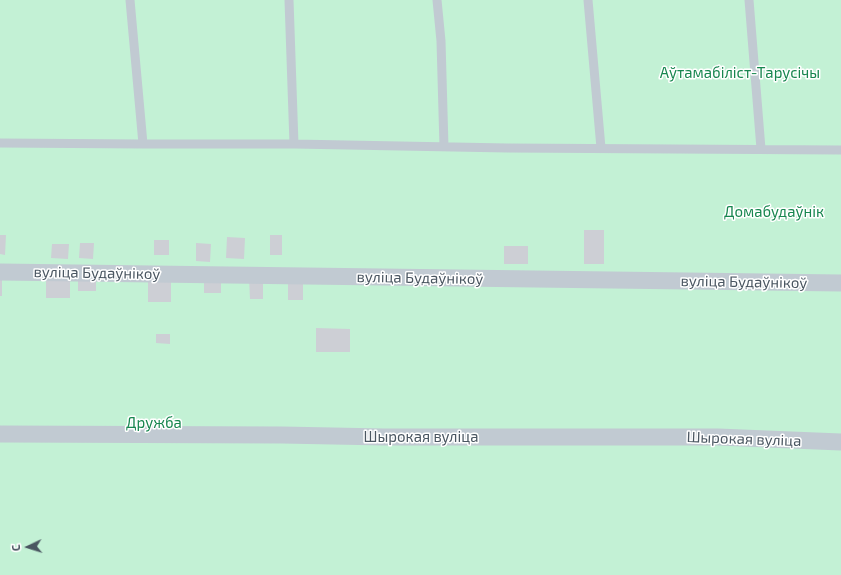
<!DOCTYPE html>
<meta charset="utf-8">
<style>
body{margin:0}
#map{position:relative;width:841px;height:575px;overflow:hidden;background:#f5f3f3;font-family:"Exo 2",sans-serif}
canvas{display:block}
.north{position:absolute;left:8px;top:527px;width:40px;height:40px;-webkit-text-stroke:3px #fff;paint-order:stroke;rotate:266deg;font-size:11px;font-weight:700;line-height:16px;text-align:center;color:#4a5661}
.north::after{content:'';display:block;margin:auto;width:14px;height:18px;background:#4a5661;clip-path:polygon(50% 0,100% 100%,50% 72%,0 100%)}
</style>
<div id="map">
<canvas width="841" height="575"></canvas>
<div class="north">С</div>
</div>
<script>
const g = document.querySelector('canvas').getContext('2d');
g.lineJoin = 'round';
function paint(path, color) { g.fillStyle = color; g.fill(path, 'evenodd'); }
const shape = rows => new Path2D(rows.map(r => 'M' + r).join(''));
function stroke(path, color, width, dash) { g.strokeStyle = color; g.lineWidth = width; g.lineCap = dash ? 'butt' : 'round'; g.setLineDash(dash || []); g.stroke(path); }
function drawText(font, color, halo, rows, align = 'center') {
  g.font = font + ' "Exo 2",sans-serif'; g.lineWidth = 3; g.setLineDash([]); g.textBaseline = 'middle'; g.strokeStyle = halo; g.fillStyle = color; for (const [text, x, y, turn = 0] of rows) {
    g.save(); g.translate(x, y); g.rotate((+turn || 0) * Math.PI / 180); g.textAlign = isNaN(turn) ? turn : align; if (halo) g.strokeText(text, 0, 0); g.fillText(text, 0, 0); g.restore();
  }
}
const green = shape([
 [0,0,841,0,841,575,0,575]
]);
const building = shape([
 [584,230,604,230,604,264,584,264],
 [0,235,6,235,5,255,0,254],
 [270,235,282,235,282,255,270,255],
 [227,237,245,238,244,259,226,258],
 [154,240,169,240,169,255,154,255],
 [80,243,94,243,93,259,79,258],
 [196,243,211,244,210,262,196,261],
 [52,244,69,244,68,259,51,258],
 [504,246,528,246,528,264,504,264],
 [46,274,70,274,70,298,46,298],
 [96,274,96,291,78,291,78,275],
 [171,274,171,302,148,302,148,275],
 [0,275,2,275,2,296,0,296],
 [204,275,221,275,221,293,204,293],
 [249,278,263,278,263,299,250,299],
 [288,283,303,283,303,300,288,300],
 [316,328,350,329,350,352,316,352],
 [156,334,170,334,170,344,156,343]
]);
const lane = shape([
 [130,0,143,144],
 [289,0,294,144],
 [437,0,441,41,444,147],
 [588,0,601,148],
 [749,0,761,149],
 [0,143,143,144,294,144,507,148,841,150]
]);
const street = shape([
 [0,272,841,283],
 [0,434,282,435,384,437,718,437,841,442]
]);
const parkNames = [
 ["Аўтамабіліст-Тарусічы",740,73],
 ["Домабудаўнік",774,212],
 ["Дружба",154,423]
];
const streetNames = [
 ["вуліца Будаўнікоў",97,273,1],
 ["вуліца Будаўнікоў",420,278,1],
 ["вуліца Будаўнікоў",744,282,1],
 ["Шырокая вуліца",421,437],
 ["Шырокая вуліца",744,439,2]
];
paint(green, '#c3f1d5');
paint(building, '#cdcfd5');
stroke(lane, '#c1cad2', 9);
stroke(street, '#c1cad2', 17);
drawText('15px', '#17864f', '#fff', parkNames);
drawText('15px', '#4a5661', '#fff', streetNames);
</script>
